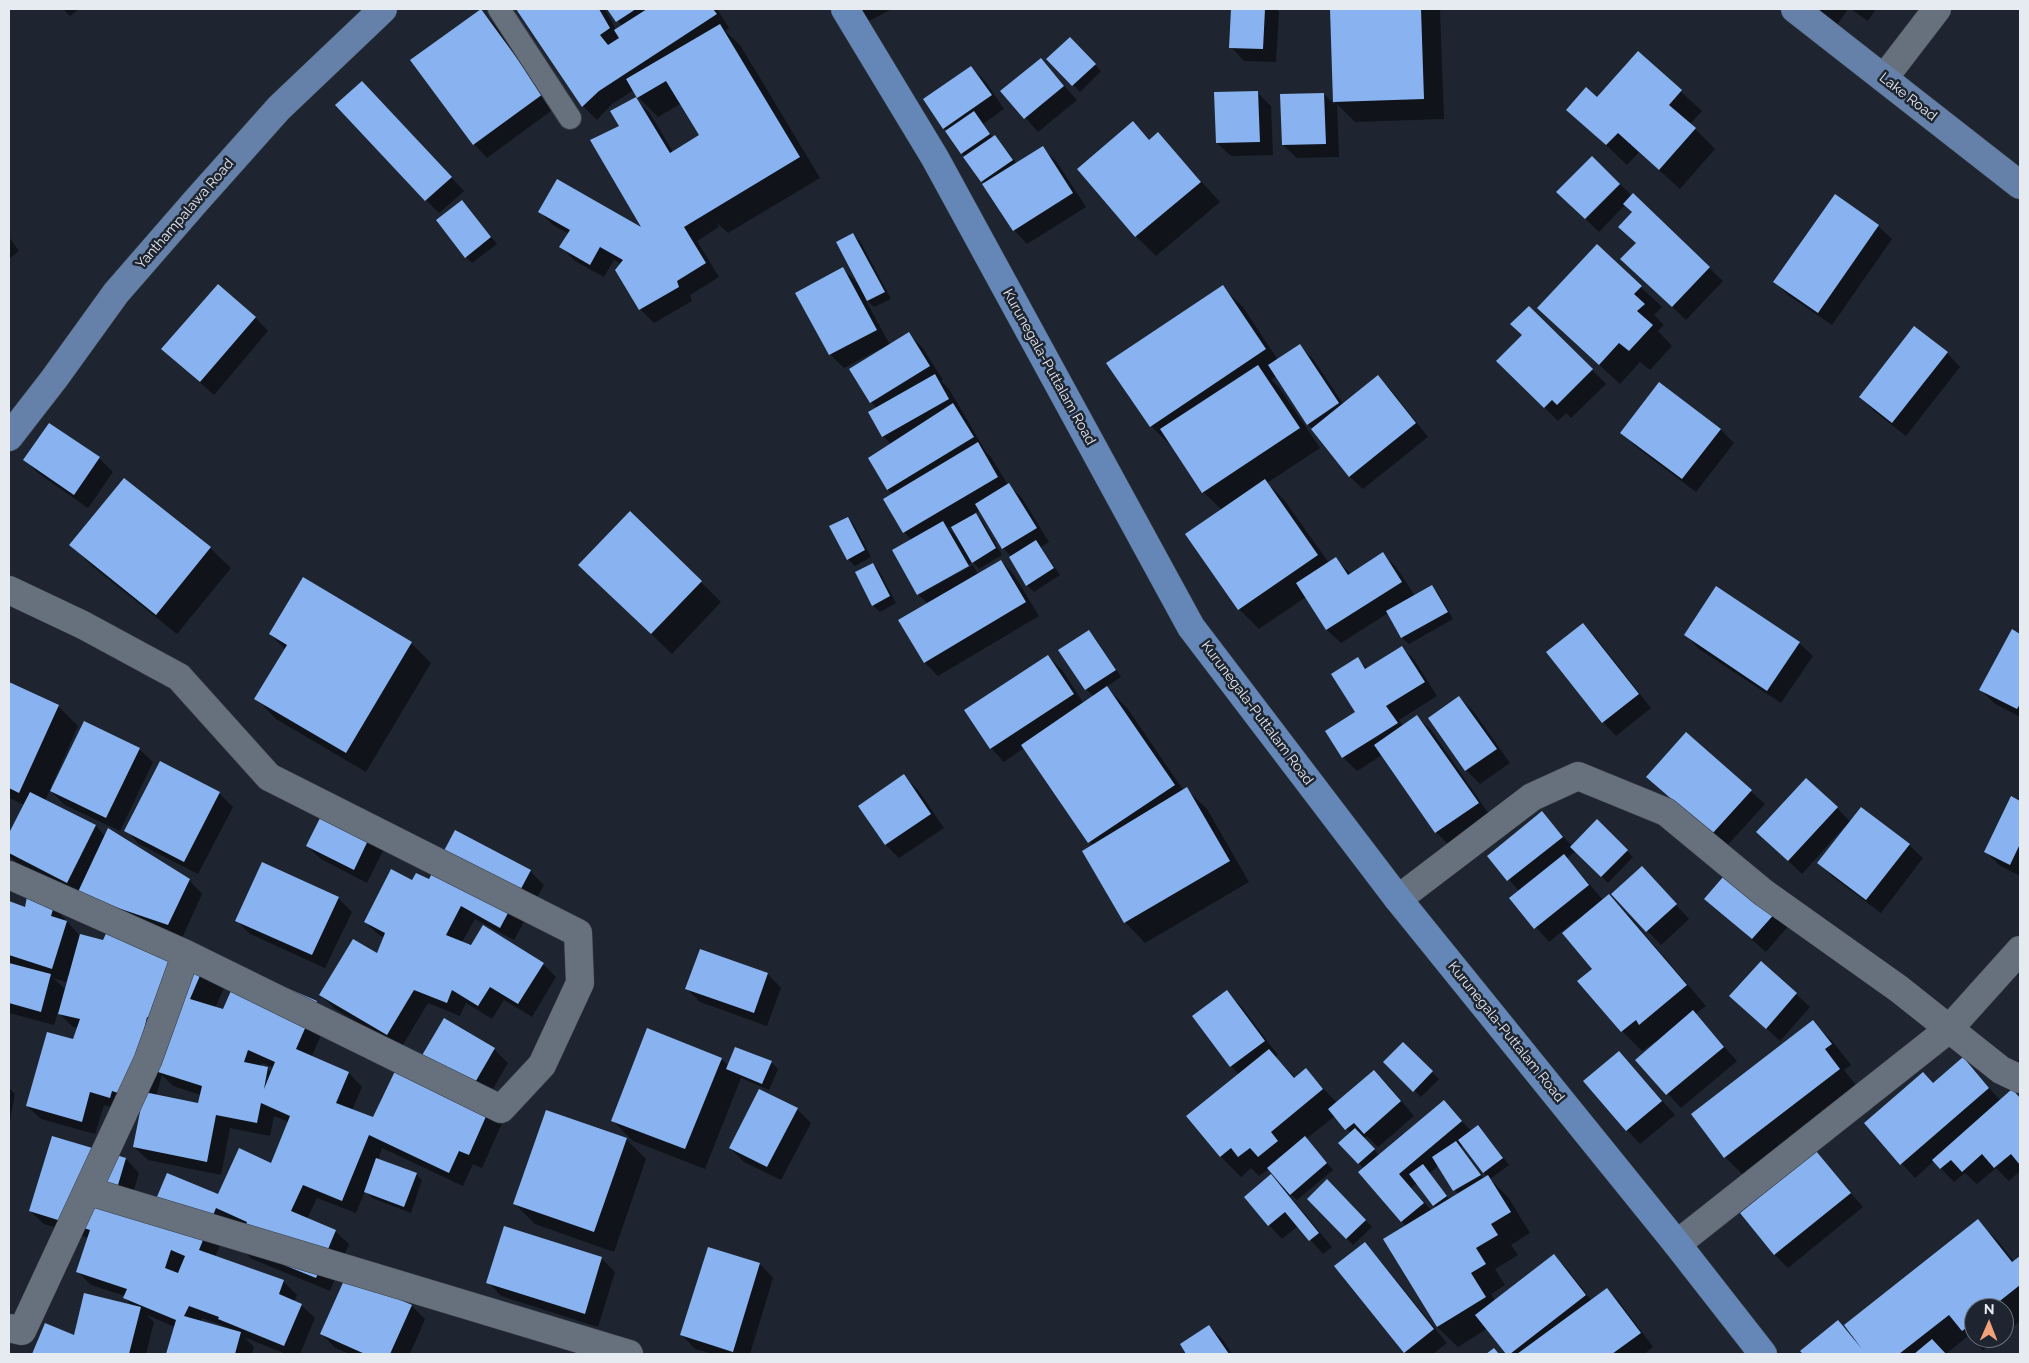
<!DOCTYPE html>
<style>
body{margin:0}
#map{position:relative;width:2029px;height:1363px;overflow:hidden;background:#1e2530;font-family:Raleway,sans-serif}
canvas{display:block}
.frame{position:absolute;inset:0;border:10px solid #e6ebf2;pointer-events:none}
.north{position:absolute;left:1964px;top:1298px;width:50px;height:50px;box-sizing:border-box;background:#1e2530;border:1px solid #6e747e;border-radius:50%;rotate:1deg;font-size:14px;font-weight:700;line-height:20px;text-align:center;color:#e6ebf2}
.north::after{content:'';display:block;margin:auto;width:18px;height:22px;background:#f1a27b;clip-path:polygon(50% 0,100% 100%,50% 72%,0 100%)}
</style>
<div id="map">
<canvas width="2029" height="1363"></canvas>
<div class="frame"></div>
<div class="north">N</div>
</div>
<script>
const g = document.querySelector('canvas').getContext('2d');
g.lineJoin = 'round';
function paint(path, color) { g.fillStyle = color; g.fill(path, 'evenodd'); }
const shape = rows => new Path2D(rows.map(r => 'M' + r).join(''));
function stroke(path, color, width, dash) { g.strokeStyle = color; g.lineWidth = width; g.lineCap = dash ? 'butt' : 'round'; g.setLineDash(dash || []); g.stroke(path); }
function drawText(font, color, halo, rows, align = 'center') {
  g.font = font + ' Raleway,sans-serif'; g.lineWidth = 5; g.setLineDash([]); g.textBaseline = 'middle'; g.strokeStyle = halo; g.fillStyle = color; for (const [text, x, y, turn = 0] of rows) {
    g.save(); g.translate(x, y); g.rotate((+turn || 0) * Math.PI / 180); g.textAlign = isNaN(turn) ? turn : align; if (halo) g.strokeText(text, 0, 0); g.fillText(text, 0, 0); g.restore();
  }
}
const shadow = shape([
 [63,9,79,9,70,16],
 [518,9,605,9,616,30,622,26,609,9,717,9,729,28,725,31,740,45,820,178,728,233,717,223,719,227,697,241,719,277,690,295,692,301,654,323,640,309,621,264,614,260,604,277,575,261,561,247,569,234,553,225,540,212,645,230,620,127,635,99,649,112,673,152,701,135,682,103,658,117,638,97,634,90,612,104,597,120,583,106],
 [855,9,892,9,867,22],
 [1232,9,1276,9,1279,12,1276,62,1244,61,1231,47],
 [1331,9,1440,9,1444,119,1355,122,1337,104,1339,157,1297,158,1283,145,1324,94,1335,105],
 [1812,9,1848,9,1837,25],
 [1851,9,1876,9,1868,21],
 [480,10,494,24,555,108,487,158,474,144],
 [1070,39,1101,71,1080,92,1048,59],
 [1638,53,1702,111,1690,124,1715,149,1680,189,1639,152,1627,165,1568,109,1597,99],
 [1041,60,1077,100,1038,132,1002,91],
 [971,68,985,81,1004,109,983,124,993,138,995,136,1001,143,1017,164,1042,148,1056,161,1086,207,1027,244,1014,230,985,184,944,128],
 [1257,92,1271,106,1273,155,1231,156,1217,143],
 [376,96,464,191,439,213,426,200],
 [1133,123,1150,141,1158,134,1220,202,1156,256,1136,236],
 [1592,158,1723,281,1686,320,1636,272,1637,244,1633,213,1625,205,1599,232,1558,192],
 [462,202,497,244,472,263,466,257],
 [1878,226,1892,239,1832,325,1788,295,1775,282],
 [853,235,860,241,891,299,874,307,865,299,890,345,909,334,922,347,943,380,941,381,949,389,986,452,991,457,1008,485,1022,498,1049,542,1041,547,1060,575,1034,592,1027,585,1012,557,1003,548,980,510,974,513,982,521,1002,555,979,569,972,561,972,563,920,591,920,594,973,565,978,574,1001,561,1014,575,1039,616,938,676,924,662,928,604,918,594,912,540,904,532,884,499,893,494,888,490,870,458,891,444,883,436,869,412,877,408,871,402,851,370,881,351,880,349,844,368,830,354,797,293,843,269,859,285],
 [952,526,958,536,957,537,948,528],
 [9,237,19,251,9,259],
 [1597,246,1662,307,1654,315,1664,325,1658,331,1672,346,1650,370,1640,362,1620,384,1559,328],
 [1222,287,1243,307,1278,360,1300,346,1313,359,1344,405,1378,377,1392,391,1428,437,1363,489,1349,476,1308,424,1276,376,1271,380,1278,386,1320,448,1267,483,1285,501,1329,563,1336,559,1351,574,1383,554,1396,567,1415,596,1431,587,1438,593,1453,619,1409,644,1402,638,1388,613,1341,643,1327,630,1306,597,1259,629,1239,609,1187,534,1222,510,1203,492,1172,447,1151,426,1108,364],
 [1529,307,1606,384,1571,418,1566,413,1558,421,1498,361,1524,335],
 [255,317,268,331,214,395,163,349],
 [1947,353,1960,367,1906,436,1874,411,1860,397],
 [49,424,99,458,113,472,88,508,38,473,25,460],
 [1720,429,1734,443,1696,492,1635,446,1622,433],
 [124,480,210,548,231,568,177,634,91,565,71,544],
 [848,518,854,525,871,557,855,566,848,559],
 [873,564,879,571,896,603,880,612,873,605],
 [701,582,721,602,672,654,600,585],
 [1583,625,1597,639,1651,708,1616,736,1603,722],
 [2012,631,2020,635,2020,717,1994,703,1980,689],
 [1088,632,1095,638,1121,677,1106,687,1127,708,1184,791,1186,789,1207,809,1249,882,1145,943,1125,922,1093,846,1024,748,1004,762,991,748,1048,656,1062,670,1084,704,1094,697,1086,689],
 [270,634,411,643,431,663,366,772,276,719,256,698,286,650],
 [1686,635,1799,643,1813,656,1781,703,1699,649],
 [1402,647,1415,661,1437,696,1399,720,1403,726,1417,717,1431,730,1491,817,1450,846,1436,832,1382,755,1357,771,1343,757,1327,731,1357,712,1358,659,1368,669],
 [9,685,58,706,78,726,51,787,53,788,139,749,153,762,120,831,65,805,50,790,45,801,96,826,105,836,189,880,202,894,182,938,80,895,16,862,9,856,9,836,25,805,9,798],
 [1459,697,1473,711,1510,763,1480,784,1466,770,1430,718],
 [1686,733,1765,804,1726,847,1662,790],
 [161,763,219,793,233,807,198,874,139,844,126,830],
 [904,776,918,790,944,828,899,858,885,844],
 [2011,798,2020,802,2020,876,1999,865,1986,852],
 [1837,808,1851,822,1909,845,1923,858,1881,913,1833,877,1819,863,1847,828,1845,826,1802,874,1771,845],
 [325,810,385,847,367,883,321,859,307,846],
 [1542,813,1572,846,1597,821,1633,857,1608,883,1576,851,1567,858,1603,900,1608,895,1629,916,1706,1006,1695,1014,1737,1061,1681,1108,1637,1060,1656,1044,1655,1042,1642,1051,1622,1031,1579,981,1594,969,1577,922,1575,921,1549,942,1511,898,1519,891,1488,856],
 [456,831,530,871,544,885,514,940,475,919,462,942,543,964,556,977,532,1017,504,1000,492,1019,466,1003,460,1016,428,1003,401,1048,335,1009,321,995,378,955,385,938,379,935,365,922,413,882,429,881],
 [1729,872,1789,925,1766,952,1706,899],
 [1655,882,1689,919,1661,945,1613,894],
 [338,898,352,912,325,968,250,934,237,921],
 [9,903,25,908,54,907,81,937,103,942,111,924,225,986,215,1008,224,1011,316,1002,330,1015,311,1058,349,1073,362,1087,352,1110,374,1119,413,1079,444,1020,494,1049,508,1063,490,1094,508,1110,482,1168,473,1164,463,1186,382,1148,378,1160,416,1174,422,1180,411,1213,372,1198,365,1191,356,1213,317,1198,307,1219,335,1231,349,1244,330,1291,252,1259,238,1246,230,1221,215,1257,283,1281,297,1295,294,1302,301,1305,315,1318,300,1354,286,1354,244,1337,254,1347,252,1354,168,1354,175,1327,147,1315,154,1322,146,1354,33,1354,45,1325,75,1336,133,1307,125,1298,125,1296,91,1285,77,1271,89,1238,44,1224,30,1211,53,1137,126,1159,139,1173,125,1218,147,1225,218,1195,272,1165,289,1122,274,1116,270,1136,230,1128,221,1175,148,1160,134,1147,142,1109,126,1104,124,1110,104,1105,95,1134,41,1119,27,1106,74,1041,78,1028,73,1027,58,1012,54,1025,9,1013],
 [68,976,70,976,66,990,53,978,66,982],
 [262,1063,274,1068,272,1073,267,1068,260,1067],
 [162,1075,173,1086,201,1095,199,1105,156,1096],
 [202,1318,229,1328,228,1330,201,1322],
 [768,974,781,988,767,1026,700,1002,686,988],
 [1227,992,1240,1005,1278,1055,1275,1057,1296,1078,1306,1070,1337,1103,1374,1071,1388,1085,1414,1116,1378,1147,1367,1136,1364,1139,1380,1156,1444,1102,1472,1132,1478,1127,1485,1134,1509,1165,1490,1179,1508,1197,1530,1233,1511,1245,1518,1255,1495,1269,1505,1285,1491,1294,1495,1301,1554,1255,1567,1269,1592,1301,1607,1289,1620,1303,1653,1347,1644,1354,1508,1354,1488,1328,1458,1347,1437,1327,1406,1227,1364,1169,1340,1143,1351,1133,1335,1116,1306,1139,1333,1170,1297,1200,1292,1195,1290,1196,1332,1247,1323,1254,1298,1226,1282,1239,1269,1225,1271,1176,1282,1187,1284,1185,1269,1169,1259,1176,1251,1168,1241,1177,1221,1157,1187,1116,1239,1074,1231,1066],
 [1463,1145,1484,1172,1488,1177,1484,1179,1461,1147],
 [1438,1166,1459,1195,1450,1200,1430,1173],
 [1417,1183,1434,1205,1436,1208,1432,1211,1411,1188],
 [1796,994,1810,1007,1780,1041,1731,996],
 [1813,1022,1833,1042,1851,1065,1844,1070,1859,1089,1745,1177,1725,1157],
 [1403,1044,1439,1079,1421,1097,1385,1062],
 [1619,1052,1675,1115,1640,1144,1627,1130],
 [1962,1058,2001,1101,2012,1091,2020,1098,2020,1171,2009,1181,1996,1168,1977,1184,1965,1173,1954,1182,1934,1161,1915,1178,1866,1124,1933,1084],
 [721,1059,729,1066,771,1062,778,1069,769,1090,741,1078,705,1169,633,1141,613,1121],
 [9,1088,15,1094,9,1125],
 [797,1109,811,1123,781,1180,744,1162,730,1148],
 [626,1139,646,1159,614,1252,535,1224,515,1204],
 [1816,1153,1863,1207,1788,1268,1775,1255,1741,1213],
 [1327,1181,1372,1227,1353,1245,1309,1199],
 [1977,1221,1998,1241,2014,1262,2020,1257,2020,1321,2004,1334,2004,1308,1974,1308,1974,1338,1999,1338,1983,1350,1968,1336,1946,1354,1805,1354,1802,1351,1838,1322,1852,1336],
 [1365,1244,1378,1258,1447,1343,1433,1354,1406,1354,1405,1352],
 [709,1248,760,1264,773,1278,750,1354,713,1354,695,1349,682,1335],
 [601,1258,615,1272,598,1327,501,1296,488,1282],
 [412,1306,425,1319,410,1354,350,1354,335,1348,322,1334],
 [1209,1326,1223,1340,1232,1354,1188,1354,1181,1344]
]);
const building = shape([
 [481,9,543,94,473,145,410,60],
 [516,9,599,9,610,28,600,35,608,45,619,38,614,30,647,9,713,9,717,14,599,91,582,107],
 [607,9,636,9,616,22],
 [1231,9,1265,9,1263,49,1229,48],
 [1330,9,1421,9,1424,99,1333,102],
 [720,24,800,157,684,227,706,263,677,281,679,287,639,310,615,270,623,260,600,247,590,265,559,247,570,230,538,212,557,179,641,227,590,140,619,126,610,111,636,97,670,153,699,135,666,81,637,98,626,79],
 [1070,37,1096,64,1072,86,1046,59],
 [1638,51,1682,90,1669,105,1696,128,1659,170,1618,133,1606,145,1566,110,1586,87,1597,97],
 [1041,58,1064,86,1024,119,1000,91],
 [971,66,992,95,943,129,923,99],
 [362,81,452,177,425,201,335,105],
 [1258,91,1260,142,1216,143,1214,92],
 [1324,93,1326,144,1282,145,1280,94],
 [974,111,990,134,961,154,945,131],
 [1133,121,1149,140,1158,132,1201,182,1135,237,1077,169],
 [995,135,1013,160,981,182,963,157],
 [1043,146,1073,193,1013,231,982,184],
 [1592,156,1620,184,1585,219,1556,192],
 [1633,193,1710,267,1672,307,1620,259,1636,243,1618,227,1632,212,1623,204],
 [1835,194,1879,225,1818,313,1773,282],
 [462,200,491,237,465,258,436,220],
 [853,233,885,292,867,301,836,242],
 [1597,244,1642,286,1634,294,1645,304,1637,311,1653,325,1629,351,1619,343,1599,365,1537,308],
 [843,267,877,330,829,355,795,293],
 [218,284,256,317,200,382,161,349],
 [1223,285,1266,349,1150,427,1106,363],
 [1529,306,1593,369,1557,405,1552,400,1544,408,1496,361,1522,335,1510,324],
 [1914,326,1948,352,1892,423,1859,397],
 [909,332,930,366,870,403,849,369],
 [1300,344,1339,403,1307,425,1268,365],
 [1258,365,1300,428,1202,493,1160,429],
 [935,374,949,399,882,437,868,412],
 [1378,375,1416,423,1349,477,1311,429],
 [1659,382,1721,429,1682,479,1620,433],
 [953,403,974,437,887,490,868,458],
 [49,423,100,457,74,495,23,460],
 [978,442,998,477,903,533,883,499],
 [124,478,211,547,156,615,69,545],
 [1265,479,1318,555,1238,610,1185,534],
 [1009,483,1037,528,1002,549,975,504],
 [630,511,702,581,651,634,578,565],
 [976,513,996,548,972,563,951,527],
 [848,517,865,550,847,560,829,526],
 [943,521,969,566,917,595,892,550],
 [1036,540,1054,568,1026,586,1009,557],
 [1383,552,1402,582,1326,630,1296,583,1336,557,1348,575],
 [1001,560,1026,602,924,663,898,620],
 [873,563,890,596,872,606,855,572],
 [303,577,412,642,346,753,254,699,287,645,269,634],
 [1432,585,1448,612,1401,638,1386,611],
 [1716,586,1800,642,1767,691,1684,635],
 [1583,623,1639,694,1602,723,1546,652],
 [2012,629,2020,634,2020,704,2017,709,1979,690],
 [1089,630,1116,670,1085,690,1058,650],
 [1402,646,1425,682,1386,706,1398,723,1342,758,1325,731,1355,712,1331,674,1358,657,1365,669],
 [1048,655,1074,694,990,749,964,710],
 [9,682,59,705,19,793,9,788],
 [1107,686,1175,785,1088,843,1021,745],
 [1459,696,1497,749,1465,771,1428,718],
 [1417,715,1479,803,1435,833,1374,745],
 [84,721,140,748,106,818,50,791],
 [1686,732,1752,790,1712,834,1646,777],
 [160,761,220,792,184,862,124,831],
 [904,774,931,814,885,845,858,806],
 [1806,778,1838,807,1788,861,1756,832],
 [1187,787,1230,861,1124,923,1082,851],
 [30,792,96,825,67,883,9,853,9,833],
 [2011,796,2020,801,2020,844,2010,865,1984,852],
 [1861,807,1910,844,1866,900,1817,863],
 [325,808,372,832,354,870,306,846],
 [1542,811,1563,837,1507,881,1487,856],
 [1597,819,1628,850,1601,877,1570,847],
 [108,828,190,879,168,925,77,894],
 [455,830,531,870,500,928,461,906,446,935,471,945,483,925,544,963,518,1004,490,987,478,1006,452,990,447,1003,414,990,387,1035,319,995,353,939,377,953,385,933,364,922,391,869,412,880,416,873,429,879],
 [1564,854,1589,885,1534,929,1509,898],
 [262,862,339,897,312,955,235,921],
 [1642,866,1677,904,1646,932,1611,894],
 [1729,870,1777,911,1752,939,1704,899],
 [1609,894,1687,985,1639,1025,1636,1020,1621,1032,1577,981,1592,969,1562,933],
 [27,897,54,906,51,916,67,921,52,969,9,955,9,901,25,907],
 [111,923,205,964,190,999,223,1009,241,968,317,1001,296,1049,349,1072,336,1103,373,1117,396,1069,421,1057,444,1018,495,1048,473,1086,495,1096,469,1155,459,1151,449,1173,369,1135,342,1201,303,1185,291,1211,336,1230,316,1278,237,1246,247,1222,216,1208,199,1250,284,1280,279,1294,302,1304,284,1346,218,1319,219,1317,189,1306,184,1316,241,1332,235,1354,166,1354,176,1320,123,1298,127,1289,76,1272,90,1230,29,1211,52,1136,126,1158,110,1212,146,1223,167,1173,218,1194,239,1148,271,1163,290,1116,261,1103,257,1123,216,1115,207,1162,133,1147,144,1092,198,1103,202,1086,158,1072,171,1028,147,1017,144,1030,158,1034,137,1099,112,1091,110,1098,90,1092,82,1122,26,1106,47,1032,73,1039,80,1019,58,1014,80,934,103,940],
 [248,1050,275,1062,264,1089,268,1067,244,1062],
 [171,1250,185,1256,178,1273,165,1268],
 [700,949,768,973,754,1013,685,989],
 [1761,961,1797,993,1766,1029,1729,996],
 [9,963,51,974,41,1012,9,1003],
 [1227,990,1265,1041,1230,1067,1192,1016],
 [1693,1010,1724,1047,1666,1095,1635,1060],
 [1813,1020,1832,1044,1825,1049,1840,1069,1724,1158,1691,1114],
 [647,1028,722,1058,685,1149,611,1121],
 [1403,1042,1433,1071,1413,1092,1383,1062],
 [735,1047,772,1061,762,1084,726,1069],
 [1269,1049,1294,1078,1306,1068,1323,1089,1271,1132,1278,1141,1258,1157,1250,1148,1238,1157,1231,1148,1220,1157,1186,1116],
 [1619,1051,1662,1101,1626,1131,1583,1081],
 [1963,1057,1989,1088,1900,1165,1864,1123,1923,1072,1933,1083],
 [1374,1070,1401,1101,1364,1134,1354,1123,1345,1130,1328,1109],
 [759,1089,798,1108,767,1167,729,1148],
 [2012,1089,2020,1098,2020,1165,2011,1154,1994,1168,1982,1154,1962,1172,1951,1160,1940,1169,1932,1160],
 [1444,1100,1462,1121,1399,1174,1424,1203,1401,1222,1358,1172],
 [546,1110,627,1138,594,1232,513,1204],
 [1478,1125,1503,1158,1483,1173,1458,1140],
 [1355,1128,1375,1149,1358,1164,1338,1143],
 [1305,1136,1327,1163,1290,1195,1267,1168],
 [1456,1141,1481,1175,1453,1191,1432,1157],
 [1816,1151,1851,1193,1774,1255,1740,1213],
 [376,1158,417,1173,404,1207,364,1192],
 [1423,1164,1447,1196,1433,1206,1409,1174],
 [1271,1174,1319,1233,1309,1241,1285,1212,1268,1226,1244,1197],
 [1488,1175,1511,1212,1491,1224,1498,1235,1476,1248,1486,1264,1471,1273,1486,1297,1437,1327,1383,1239],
 [1327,1179,1366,1220,1346,1239,1307,1199],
 [1978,1219,2012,1262,2020,1256,2020,1285,1991,1308,1974,1308,1974,1322,1962,1331,1949,1315,1899,1354,1803,1354,1800,1351,1838,1320,1862,1349,1844,1325],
 [504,1226,602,1257,585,1314,486,1283],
 [1365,1242,1434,1329,1404,1353,1334,1266],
 [708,1247,760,1263,733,1352,680,1335],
 [1554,1254,1586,1295,1510,1354,1506,1354,1475,1315],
 [346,1276,412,1305,390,1354,365,1354,320,1334],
 [1607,1288,1641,1333,1612,1354,1517,1354],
 [84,1293,141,1307,129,1354,32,1354,45,1323,74,1335],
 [1209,1325,1229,1354,1186,1354,1180,1344],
 [1932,1339,1946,1354,1914,1354],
 [1494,1348,1499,1354,1486,1354]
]);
const service = shape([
 [499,9,570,118]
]);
const minor = shape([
 [1884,78,1937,9],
 [9,590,83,625,179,677,269,777,578,933,580,983,542,1065,501,1109,186,954,9,875],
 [1398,899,1532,797,1578,776,1666,812,1764,893,1899,989,2001,1070,2020,1079],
 [88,1191,629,1354],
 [1677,1244,1949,1029,2020,950],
 [9,1328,22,1331,148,1060,186,954]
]);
const primary = shape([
 [1795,9,2020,185],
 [9,437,54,379,116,293,196,201,279,108,383,9]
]);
const trunk = shape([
 [845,9,935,158,1191,627,1398,899,1677,1244,1763,1354]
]);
const streetNames = [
 ["Lake Road",1908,97,38],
 ["Yanthampalawa Road",185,214,-49],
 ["Kurunegala-Puttalam Road",1049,367,61],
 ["Kurunegala-Puttalam Road",1257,713,53],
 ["Kurunegala-Puttalam Road",1506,1032,51]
];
paint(shadow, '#0007');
paint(building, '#88b3f0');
stroke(service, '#393f48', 24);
stroke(minor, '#393f48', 29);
stroke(primary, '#393f48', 29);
stroke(trunk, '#393f48', 29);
stroke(service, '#67707d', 22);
stroke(minor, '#67707d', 28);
stroke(primary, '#6581a9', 28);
stroke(trunk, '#6487b8', 28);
drawText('14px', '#e6ebf2', '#1e2530', streetNames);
</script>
